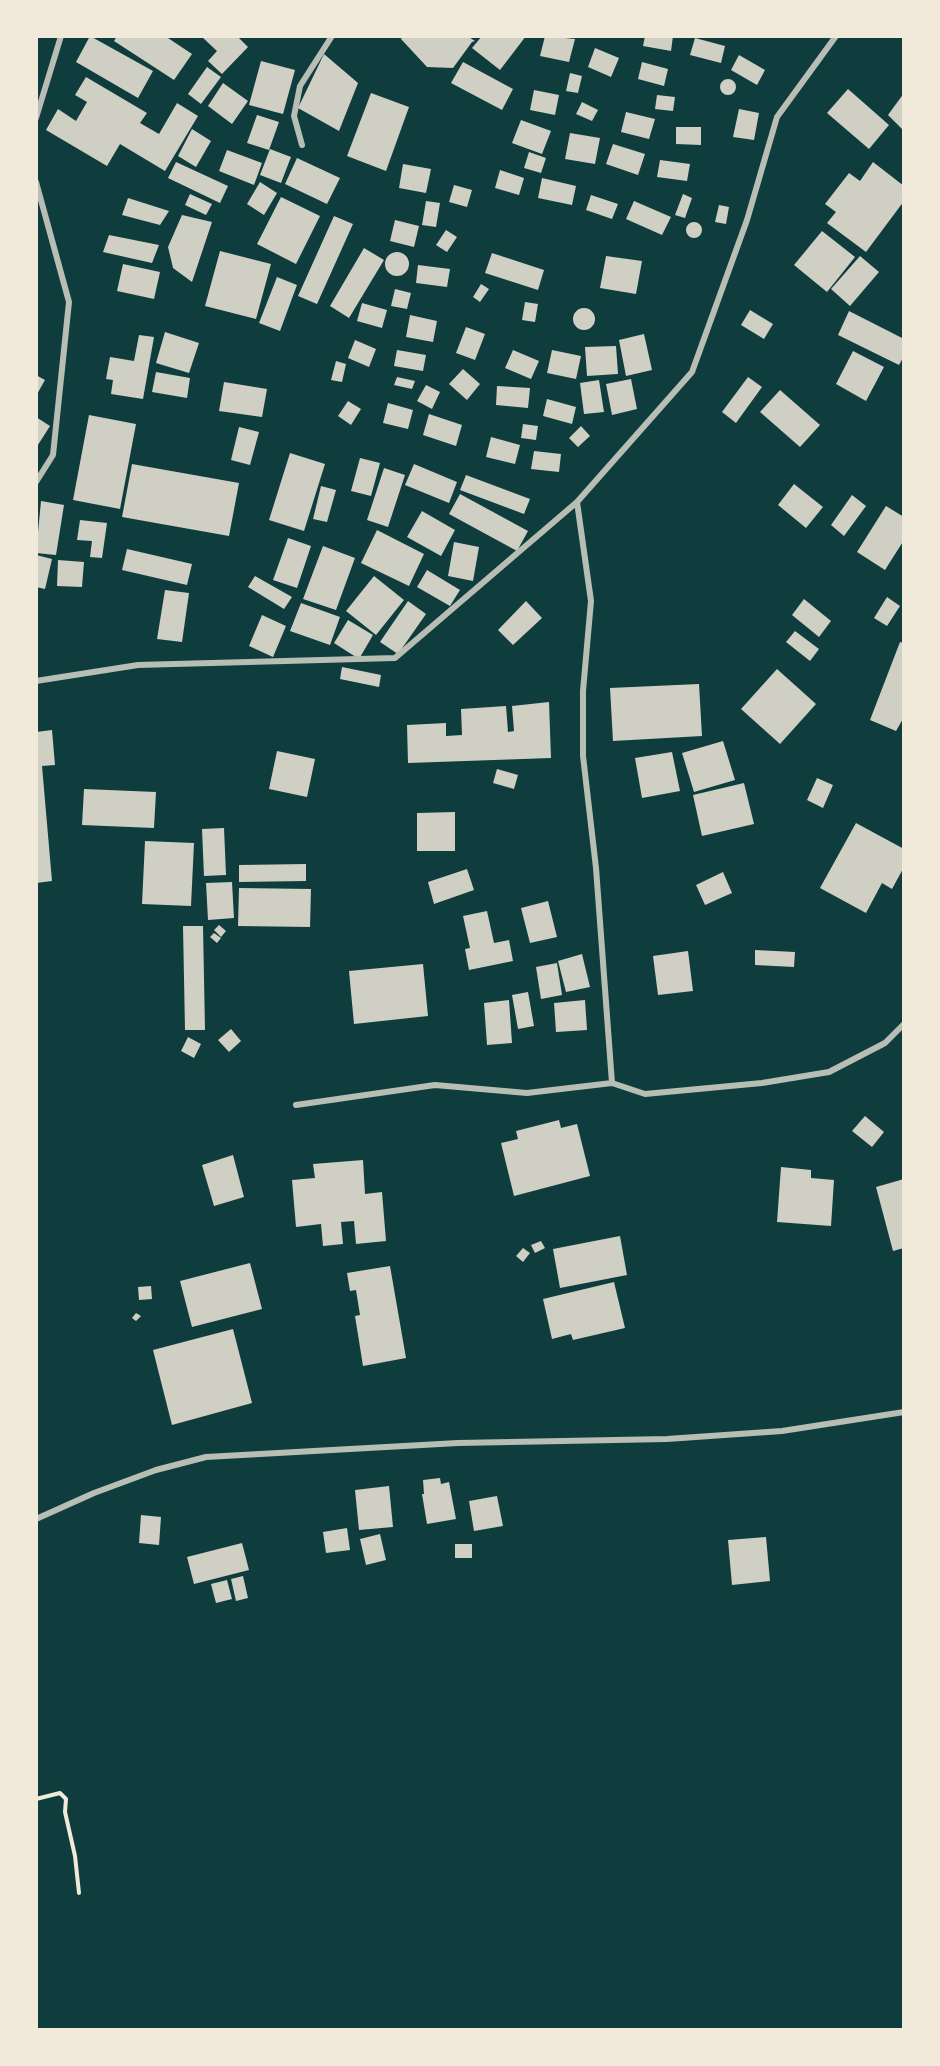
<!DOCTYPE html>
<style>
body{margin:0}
#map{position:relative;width:940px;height:2066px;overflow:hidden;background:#0f3d3e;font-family:"Work Sans",sans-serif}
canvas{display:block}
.frame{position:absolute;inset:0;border:38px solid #f1e9da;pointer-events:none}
</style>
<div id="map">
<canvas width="940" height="2066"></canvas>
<div class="frame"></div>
</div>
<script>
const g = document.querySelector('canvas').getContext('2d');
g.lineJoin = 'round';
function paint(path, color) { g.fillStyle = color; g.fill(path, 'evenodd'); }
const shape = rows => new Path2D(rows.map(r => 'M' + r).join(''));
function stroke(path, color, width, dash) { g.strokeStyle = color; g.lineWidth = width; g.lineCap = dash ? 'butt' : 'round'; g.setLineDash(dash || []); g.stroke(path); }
const building = shape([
 [90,36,153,71,138,98,76,62],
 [117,36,165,36,192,54,174,80,114,41],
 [201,36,237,36,248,47,222,74,208,61,217,51],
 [403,36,467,36,475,41,472,42,453,68,427,67,401,39],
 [482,36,526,36,500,70,472,48],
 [545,36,575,39,569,62,540,56],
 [645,36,673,36,671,51,643,46],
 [695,38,725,46,721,63,690,55],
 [595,48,619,58,611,77,588,67],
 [324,54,358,83,339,131,298,108],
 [739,55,765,70,757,85,731,70],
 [261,61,295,70,283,114,249,105],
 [463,62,513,89,502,110,451,83],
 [642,62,668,69,664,86,638,79],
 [207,67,221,77,201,104,188,94],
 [570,73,582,76,578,93,566,91],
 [86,77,147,113,140,123,159,134,177,103,198,116,165,171,120,144,107,166,46,130,58,109,76,121,87,102,75,95],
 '720 87a8 8 0 1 1 16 0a8 8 0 1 1-16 0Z',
 [223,83,248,101,232,124,208,106],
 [848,89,889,125,869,149,827,113],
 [534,90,559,95,555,115,530,110],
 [371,93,409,107,386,171,347,156],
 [904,93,904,131,888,115],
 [657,95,675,97,673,111,655,109],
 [582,102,598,110,592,121,576,114],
 [739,109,759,113,754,140,733,137],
 [626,112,655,119,649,139,621,132],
 [257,115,279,122,269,150,247,143],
 [521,120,551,131,542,154,512,143],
 [676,127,701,127,701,145,676,144],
 [192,129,211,141,196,167,178,156],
 [570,133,600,138,595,164,565,159],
 [613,144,645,154,638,175,606,164],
 [270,149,291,157,281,183,260,175],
 [227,150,262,163,254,185,219,171],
 [529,152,546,158,541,173,524,168],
 [297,158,340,178,327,204,285,184],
 [660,160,690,164,687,181,657,177],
 [176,162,228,186,220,203,168,178],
 [873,162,904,186,904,201,866,252,827,223,836,212,825,204,849,173,860,181],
 [403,164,431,169,426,193,399,188],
 [500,170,524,178,519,195,495,188],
 [542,178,576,186,572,205,538,198],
 [260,182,277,193,264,215,247,204],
 [454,185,472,190,467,207,449,202],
 [190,194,212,204,206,215,185,205],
 [683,194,692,198,685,218,675,215],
 [591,195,618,204,612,219,586,210],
 [281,197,320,216,296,264,257,244],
 [128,198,169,211,160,225,122,215],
 [426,201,440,203,436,227,422,225],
 [634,201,671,217,662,235,626,219],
 [719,205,729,207,726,224,715,222],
 [182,215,212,222,192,282,173,268,168,247],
 [334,216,353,224,317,304,298,296],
 [395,220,419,226,414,247,390,241],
 '686 230a8 8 0 1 1 16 0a8 8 0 1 1-16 0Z',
 [446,230,457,237,447,252,436,245],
 [822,231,855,257,827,292,794,265],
 [109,235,159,245,152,263,103,252],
 [364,248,384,260,349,318,330,306],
 [220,251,271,264,256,319,205,306],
 '385 264a12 12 0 1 1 24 0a12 12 0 1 1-24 0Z',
 [492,253,544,270,538,290,485,273],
 [606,256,642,261,636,294,600,288],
 [860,256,879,272,850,306,831,289],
 [123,264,160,272,154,299,117,291],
 [418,265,450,269,447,287,416,283],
 [277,277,297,285,280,331,259,323],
 [481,284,489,289,480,302,473,297],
 [395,289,411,293,407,309,391,306],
 [525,302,538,304,535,322,522,320],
 [362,303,387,310,382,328,357,321],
 '573 319a11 11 0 1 1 22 0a11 11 0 1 1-22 0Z',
 [750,310,773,324,764,339,741,325],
 [849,311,904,339,904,356,899,365,838,335],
 [410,315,437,321,433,342,406,337],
 [466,327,485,334,475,360,456,353],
 [165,332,199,343,189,373,156,363],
 [644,334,652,370,626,376,619,340],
 [139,335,154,337,143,399,111,394,113,380,106,379,110,357,134,361],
 [355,340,376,349,369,367,348,358],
 [616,346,618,374,587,376,585,347],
 [397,350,426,355,423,371,394,366],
 [513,350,539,361,531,379,505,368],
 [552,350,581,356,576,379,547,373],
 [853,351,884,367,866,401,836,384],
 [336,361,346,364,342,382,331,380],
 [463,369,480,384,467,400,449,384],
 [156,372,190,378,187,398,152,392],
 [36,375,45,380,36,396],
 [397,377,415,381,412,389,394,385],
 [748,377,762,387,736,423,722,412],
 [631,379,637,409,612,415,606,384],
 [599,380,604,412,584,414,580,383],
 [224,382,267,389,262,417,219,411],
 [426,385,440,392,432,409,417,401],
 [497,386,530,388,528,408,496,405],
 [780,390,820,425,800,447,760,412],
 [547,399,576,407,572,424,543,416],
 [348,401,361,409,351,425,338,416],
 [388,403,413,410,408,429,383,423],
 [429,414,462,425,456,446,423,435],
 [89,415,136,424,120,509,73,500],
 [36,417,50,426,36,448],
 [523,424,538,426,536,440,521,438],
 [581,426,590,436,578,447,569,438],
 [239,427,259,432,250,465,231,460],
 [491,437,520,445,515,464,486,457],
 [534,451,561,454,559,472,531,469],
 [290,453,325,464,304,531,269,520],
 [360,458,380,463,371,496,351,491],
 [132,464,239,483,229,536,122,517],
 [414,464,457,482,449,503,405,485],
 [384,468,405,475,388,527,367,520],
 [466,475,530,499,524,514,460,490],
 [794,484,823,507,806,528,778,505],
 [321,486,336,490,327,522,313,519],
 [460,494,528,531,517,551,449,514],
 [852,495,866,506,844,536,831,525],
 [41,501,64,505,56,555,36,553],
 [886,506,904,517,904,540,885,570,857,552],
 [422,511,455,530,441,556,407,537],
 [80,520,107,523,102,558,90,557,92,541,77,540],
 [377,530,424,554,409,586,361,563],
 [288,538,311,546,297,588,273,580],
 [454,542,479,547,473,581,448,576],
 [323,546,355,558,336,610,303,599],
 [127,549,192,564,187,585,122,570],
 [36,555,52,559,45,589,36,587],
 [58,560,84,562,82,587,57,586],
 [427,570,460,590,450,606,417,587],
 [255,576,292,597,284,609,248,587],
 [374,576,404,600,376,635,346,611],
 [165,590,189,593,182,642,157,639],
 [887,597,900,606,887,626,874,618],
 [804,599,831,621,819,637,792,615],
 [408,601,426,614,398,654,380,642],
 [526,601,542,618,513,645,498,630],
 [301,603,340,617,330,645,290,631],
 [262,615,286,626,273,657,249,646],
 [348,620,373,635,359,659,334,643],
 [795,631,819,649,810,661,786,642],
 [900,642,904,643,904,717,896,731,870,720],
 [342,667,381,675,379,687,340,679],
 [777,669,816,704,780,744,741,709],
 [699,684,702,736,613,741,610,688],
 [549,702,551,758,408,763,407,725,446,723,446,736,462,735,461,709,506,706,508,732,514,731,512,706],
 [52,730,55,765,42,766,52,881,36,883,36,732],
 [723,741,735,780,694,792,682,753],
 [277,751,315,759,307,797,269,789],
 [672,752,680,791,642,798,635,758],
 [497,769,518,775,514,789,493,783],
 [817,778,833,785,823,808,807,800],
 [744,783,754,824,702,836,693,795],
 [84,789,156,792,154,828,82,825],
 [455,812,455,851,417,851,417,813],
 [856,823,904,849,904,867,892,889,882,883,866,913,820,888],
 [224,828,226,875,204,876,202,829],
 [145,841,194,843,191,906,142,904],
 [306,864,306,881,239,882,239,865],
 [467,869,474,890,434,904,428,882],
 [723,872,732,893,705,905,696,885],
 [232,882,234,918,208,920,206,883],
 [239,888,311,889,310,927,238,926],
 [548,901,557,937,530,943,521,908],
 [487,911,494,943,509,940,513,961,469,970,465,949,470,948,463,916],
 [219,925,226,931,221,937,214,930],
 [183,926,203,926,205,1030,185,1030],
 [214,933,221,938,217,943,210,937],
 [755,950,795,952,794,967,755,965],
 [688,951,693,991,658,995,653,956],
 [582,954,590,987,566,992,558,961],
 [557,963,562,995,541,999,536,967],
 [423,964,428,1016,354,1024,349,971],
 [528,992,534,1026,518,1029,512,995],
 [509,1000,512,1043,487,1045,484,1003],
 [585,1000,587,1030,556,1032,554,1003],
 [231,1029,241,1041,229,1052,218,1040],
 [188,1037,201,1044,194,1058,181,1051],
 [865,1116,884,1132,872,1147,852,1131],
 [559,1120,561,1128,577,1124,590,1176,514,1196,501,1143,518,1139,516,1131],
 [233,1155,244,1197,214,1206,202,1165],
 [363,1160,365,1194,382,1192,386,1241,356,1244,354,1221,341,1222,343,1244,323,1246,321,1224,296,1227,292,1180,315,1178,313,1164],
 [781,1167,811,1170,811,1178,834,1180,831,1226,777,1222],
 [904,1179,904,1248,893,1251,876,1187],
 [620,1236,627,1275,560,1288,553,1249],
 [541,1241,545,1248,535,1253,531,1245],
 [523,1248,530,1253,523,1262,516,1256],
 [250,1263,262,1309,192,1327,180,1281],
 [390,1266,406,1358,363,1366,355,1316,360,1315,356,1290,350,1291,347,1273],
 [614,1282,625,1328,573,1340,571,1334,552,1339,543,1299],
 [151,1286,152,1299,139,1300,138,1287],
 [136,1313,141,1316,136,1321,132,1318],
 [233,1329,252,1403,172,1425,153,1350],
 [440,1478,441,1484,449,1482,456,1519,427,1524,422,1494,424,1494,423,1480],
 [389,1486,393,1527,359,1530,355,1490],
 [497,1496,503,1526,474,1531,469,1501],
 [141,1515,161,1517,159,1545,139,1543],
 [347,1528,350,1550,326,1553,323,1532],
 [380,1534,386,1560,366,1565,360,1539],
 [766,1537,770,1581,732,1585,728,1540],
 [242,1543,249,1570,194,1584,187,1557],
 [455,1544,472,1544,472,1558,455,1558],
 [243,1576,248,1598,236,1601,231,1579],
 [227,1580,232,1599,216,1603,211,1584]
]);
const path = shape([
 [36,1799,60,1793,66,1799,65,1812,75,1856,79,1893]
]);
const minor = shape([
 [36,118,61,36],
 [302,145,294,116,300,86,332,36],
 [36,182,69,302,53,455,36,482],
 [36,681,138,665,395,658,577,502],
 [612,1083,596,868,583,756,583,691,591,601,577,502,692,372,747,220,777,117,836,36],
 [296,1105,435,1085,527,1093,612,1083,645,1094,762,1083,829,1072,885,1043,904,1024],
 [36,1519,94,1493,156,1470,206,1457,458,1443,667,1439,782,1431,904,1412]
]);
paint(building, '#cfcfc3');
stroke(path, '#f1e9da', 4);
stroke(minor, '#b8beb3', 6);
</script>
